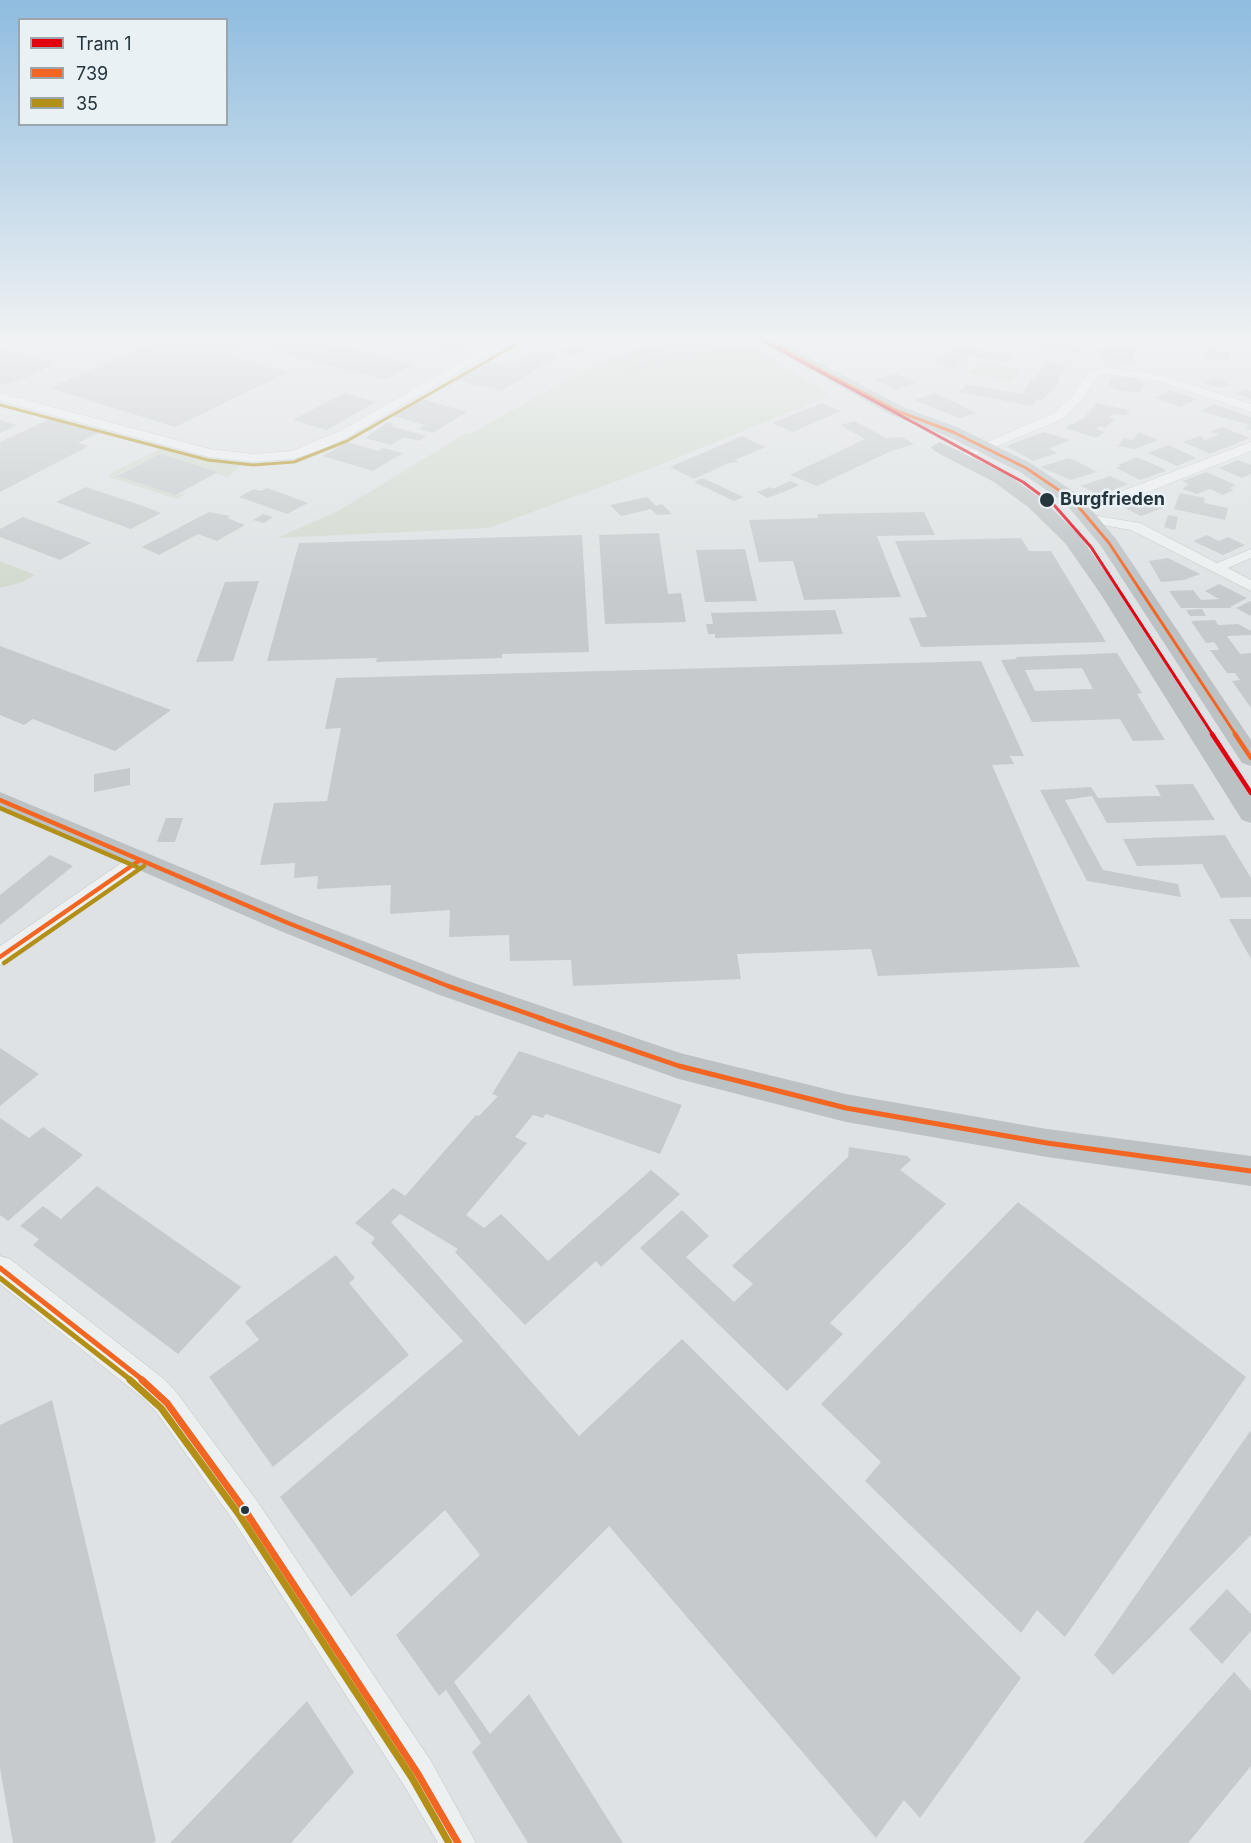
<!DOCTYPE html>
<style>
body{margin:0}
#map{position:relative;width:1251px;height:1843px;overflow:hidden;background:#dee2e4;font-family:Inter,sans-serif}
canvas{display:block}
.legend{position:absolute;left:18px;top:18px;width:210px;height:108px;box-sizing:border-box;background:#eaf1f5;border:2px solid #9ba6ac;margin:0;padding:8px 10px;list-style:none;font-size:18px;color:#24353e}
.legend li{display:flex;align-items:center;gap:12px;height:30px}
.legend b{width:30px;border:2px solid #9ba6ac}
</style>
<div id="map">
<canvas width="1251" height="1843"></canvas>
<ul class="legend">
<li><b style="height:8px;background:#e3000f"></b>Tram 1</li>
<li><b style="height:8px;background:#f26522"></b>739</li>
<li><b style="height:8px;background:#b28f16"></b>35</li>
</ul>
</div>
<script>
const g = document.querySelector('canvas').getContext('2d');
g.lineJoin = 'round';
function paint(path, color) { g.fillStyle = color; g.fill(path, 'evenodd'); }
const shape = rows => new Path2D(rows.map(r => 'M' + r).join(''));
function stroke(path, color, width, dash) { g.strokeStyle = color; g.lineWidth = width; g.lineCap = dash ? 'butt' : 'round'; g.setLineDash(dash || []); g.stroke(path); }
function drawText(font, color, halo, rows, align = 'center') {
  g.font = font + ' Inter,sans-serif'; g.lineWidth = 5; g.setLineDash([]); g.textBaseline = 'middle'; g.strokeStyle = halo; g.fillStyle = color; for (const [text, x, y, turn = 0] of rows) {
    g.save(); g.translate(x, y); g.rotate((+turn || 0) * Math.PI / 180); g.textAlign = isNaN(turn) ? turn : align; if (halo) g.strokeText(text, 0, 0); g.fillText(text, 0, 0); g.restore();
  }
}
const green = shape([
 [666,337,730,337,759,350,831,395,652,468,489,528,277,538,340,510,466,433,470,434,579,373],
 [981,362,1021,370,1011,383,967,372],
 [162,448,219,460,243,463,228,477,160,454,117,475,176,495,185,494,177,499,109,477,111,473],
 [0,561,35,575,22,582,0,588]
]);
const building = shape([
 [80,337,127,337,107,346],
 [168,337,265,337,226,355,288,372,175,427,49,388],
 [289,337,303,337,414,365,385,380,264,349],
 [454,337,487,337,458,354,434,348],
 [604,337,621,337,600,347,580,344,591,343],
 [684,337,692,337,720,348,706,352,700,350,662,364,646,358,650,356,641,353],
 [1015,337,1037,337,1080,346,1078,355,1011,342],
 [1100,337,1133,337,1133,341,1100,339],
 [1196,337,1218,337,1218,346,1196,344],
 [873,338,873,337,911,337,906,340,909,342,907,345,895,348,872,342],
 [577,344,589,348,572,356,559,353],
 [957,346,984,351,1014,356,1009,363,971,356,953,368,932,363],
 [1101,347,1135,348,1134,364,1101,359],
 [0,349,54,364,26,378,3,385,0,384],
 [1205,349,1230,352,1230,361,1204,358],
 [538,351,559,356,501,391,456,380,488,361,512,367],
 [1045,362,1067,366,1059,375,1061,375,1056,387,1042,400,1037,399,1032,406,959,392,966,384,1022,394],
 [644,363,651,365,634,373,626,370],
 [897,373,917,383,895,390,874,379],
 [1113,376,1136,378,1145,384,1140,392,1121,391,1108,387],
 [1215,377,1231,382,1227,384,1230,385,1219,388,1204,383],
 [1246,389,1251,391,1251,399,1236,394],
 [1170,390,1196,399,1181,407,1154,398],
 [344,393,376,402,327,430,293,420],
 [936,393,976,413,959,418,914,400],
 [422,399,467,412,433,433,418,429,424,425,393,416],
 [821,403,841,411,793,432,772,423],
 [1096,403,1130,410,1126,416,1114,414,1109,418,1115,419,1105,428,1100,426,1096,429,1105,432,1096,438,1065,428,1085,417],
 [1214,404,1251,417,1251,430,1245,428,1250,425,1201,411],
 [52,418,101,432,78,443,89,446,0,492,0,442],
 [0,420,17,425,0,433],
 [855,421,886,438,902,437,914,444,889,452,817,486,790,475,865,439,840,425],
 [388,422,394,424,391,426,427,436,419,441,405,437,391,445,365,438],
 [1222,427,1250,438,1210,454,1183,442,1200,436,1205,440,1211,438,1219,434,1209,432],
 [1044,432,1070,440,1049,449,1058,453,1033,461,1006,446],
 [1139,432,1158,440,1135,449,1118,446,1124,438,1133,440],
 [742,436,766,447,735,460,739,462,729,463,694,479,670,467],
 [347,442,378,451,383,448,403,453,373,471,323,456],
 [1168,445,1197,458,1177,466,1148,453],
 [160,454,218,472,176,495,117,476],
 [1137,457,1164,469,1166,471,1140,480,1116,468,1121,466,1118,465],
 [1069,458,1082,464,1097,472,1071,480,1040,467],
 [1238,460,1251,465,1251,474,1242,478,1219,468],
 [1206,472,1236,485,1230,488,1234,490,1223,495,1210,489,1197,494,1182,489,1189,484,1182,481],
 [1110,476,1128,484,1100,495,1081,486],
 [702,478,716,484,743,497,734,501,694,482],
 [790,481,799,485,782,493,773,489],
 [86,487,146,507,161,513,131,529,56,502],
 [770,487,781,493,767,498,757,492],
 [267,488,308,503,287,514,239,497,254,489,261,491],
 [1156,492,1165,497,1163,508,1141,516,1121,506],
 [1180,493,1205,498,1204,503,1228,508,1225,520,1174,509],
 [647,497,656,506,662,504,672,514,657,515,651,509,621,516,610,505],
 [209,512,231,516,227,518,245,525,217,541,198,534,159,555,142,547],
 [924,512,935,535,877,536,901,597,804,600,793,561,759,562,749,520,818,518,817,514],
 [263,514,273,517,264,523,253,520],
 [1168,515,1178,517,1175,530,1164,527],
 [23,517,84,540,91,543,60,560,0,537,0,529],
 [659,533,668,594,681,593,686,622,605,624,599,535],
 [582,535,589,652,502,654,502,658,376,662,377,658,267,661,299,543],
 [1207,535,1219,541,1228,537,1245,545,1223,555,1193,541],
 [1021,538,1029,551,1051,551,1106,642,921,647,909,618,927,617,895,541],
 [745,549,757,601,705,602,696,550],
 [1168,558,1200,574,1184,580,1161,582,1149,561],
 [259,581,233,661,196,662,225,582],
 [1219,584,1247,598,1230,607,1232,608,1181,608,1169,591,1193,590,1201,600,1219,599,1205,591],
 [1251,601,1251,616,1236,608],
 [1202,609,1206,616,1190,616,1186,610],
 [835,610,843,634,715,638,715,634,708,634,706,624,713,624,711,613],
 [1215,620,1218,625,1238,624,1251,631,1251,635,1227,636,1240,654,1251,653,1251,708,1232,681,1240,680,1235,673,1227,673,1210,650,1219,650,1217,646,1214,642,1206,643,1191,621],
 [0,646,171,710,115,751,33,719,24,725,0,715],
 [1117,653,1142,693,1137,694,1165,740,1133,741,1120,719,1032,722,1001,660,1017,659,1016,657],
 [1082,668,1093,689,1035,691,1025,670],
 [981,661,1024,756,1010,756,1014,764,992,765,1080,967,878,976,871,949,737,954,741,979,573,986,571,960,510,961,509,935,449,937,450,910,390,914,391,885,317,889,318,876,294,878,295,863,260,865,274,803,327,801,341,728,325,729,336,678],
 [130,768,130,785,94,792,94,774],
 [1193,784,1215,820,1107,823,1092,796,1065,800,1103,870,1178,884,1181,897,1087,881,1040,790,1091,787,1098,798,1148,796,1161,796,1155,785],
 [166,818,183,818,175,842,157,842],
 [1225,835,1251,878,1251,897,1221,898,1202,864,1137,866,1123,839],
 [50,855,73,866,0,925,0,895],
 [1229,919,1251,919,1251,959],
 [0,1048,39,1074,0,1106],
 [519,1051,682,1105,660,1154,546,1114,543,1118,533,1115,515,1137,527,1143,466,1215,484,1228,501,1214,548,1261,651,1170,680,1194,601,1267,596,1261,525,1325,455,1252,458,1249,400,1214,391,1222,579,1436,682,1339,1021,1678,920,1818,904,1800,876,1838,609,1526,454,1682,490,1734,529,1694,623,1843,528,1843,472,1752,481,1743,446,1690,439,1696,396,1635,480,1555,445,1510,351,1597,280,1497,463,1341,371,1243,375,1238,355,1223,393,1188,405,1196,476,1115,479,1116,498,1096,492,1094],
 [0,1118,29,1138,43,1127,83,1155,8,1221,0,1215],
 [849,1147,907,1156,911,1160,900,1170,946,1204,830,1323,843,1334,787,1391,640,1248,682,1210,709,1236,686,1257,734,1302,753,1284,732,1266,848,1157],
 [97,1186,241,1287,178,1354,33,1245,39,1239,20,1226,43,1206,61,1219],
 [1018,1202,1246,1377,1065,1637,1037,1610,1021,1633,865,1481,881,1462,821,1404],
 [336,1255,355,1278,349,1283,409,1355,273,1467,209,1377,259,1340,245,1322],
 [52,1400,156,1841,153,1843,13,1843,0,1768,0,1425],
 [1251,1430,1251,1535,1113,1675,1094,1655],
 [1227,1589,1251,1614,1251,1631,1222,1664,1189,1629],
 [1234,1672,1251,1691,1251,1766,1188,1843,1083,1843],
 [307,1701,354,1772,291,1843,170,1843]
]);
const minor = shape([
 [505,337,518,337,348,437,325,449,293,459,253,462,209,457,0,401,0,393,210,449,253,454,292,451,340,431,505,337],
 [1104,367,1164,376,1251,404,1251,412,1158,381,1105,374,1097,376,1081,401,1062,419,964,460,959,461,953,457,1054,413,1073,396,1089,372,1104,367],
 [1251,442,1251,451,1143,494,1082,513,1075,509,1251,442],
 [1091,515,1140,523,1217,563,1251,549,1251,558,1228,568,1251,580,1251,591,1131,530,1086,522,1084,519,1091,515],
 [140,853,147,855,150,860,147,865,8,963,0,965,0,946,133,855,140,853],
 [0,1256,10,1259,164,1379,177,1393,257,1501,431,1761,476,1843,438,1843,405,1787,235,1523,157,1413,144,1399,0,1284,0,1256]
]);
const secondary = shape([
 [752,337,771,337,903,407,959,428,1032,464,1079,495,1116,539,1251,740,1251,766,1242,763,1101,546,1065,503,1020,472,947,436,891,415,752,337],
 [940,442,1006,474,1042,499,1079,535,1120,592,1251,794,1251,823,1242,820,1100,593,1065,543,1028,507,994,482,934,451,931,447,940,442],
 [0,792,298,916,459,978,680,1053,846,1094,1047,1129,1251,1156,1251,1186,1047,1157,846,1122,679,1079,437,994,278,930,0,810,0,792]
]);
const bus1Far3 = shape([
 [760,337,897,411,953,432,1026,468,1072,499,1109,543,1236,735]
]);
const bus1Far2 = shape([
 [1235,734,1251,758],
 [0,800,288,923,448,986,543,1019],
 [0,957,140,860]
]);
const bus1Far1 = shape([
 [539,1018,679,1066,846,1108,1047,1143,1251,1171],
 [0,1268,144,1381]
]);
const bus1 = shape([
 [142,1380,167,1403,246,1512,418,1774,458,1843]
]);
const bus2Far3 = shape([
 [0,405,208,460,253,465,294,462,347,441,517,344]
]);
const bus2Far2 = shape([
 [0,808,137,867],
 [4,963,144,866]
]);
const bus2Far1 = shape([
 [0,1278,132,1381]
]);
const bus2 = shape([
 [130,1380,161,1408,240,1516,412,1778,449,1843]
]);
const tram1Far1 = shape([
 [756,337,1023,482,1054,505,1091,547,1213,735]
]);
const tram1 = shape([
 [1212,734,1251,793]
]);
const markers = [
 [1047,500,8,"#24353e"],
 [245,1510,5,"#24353e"]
];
const farStopnames = [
 ["Burgfrieden",1060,500]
];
paint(green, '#d1d9cd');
paint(building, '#c6cacc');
stroke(minor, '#bcc0c2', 1);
paint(minor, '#edf0f1');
paint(secondary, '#bcc2c4');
stroke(bus1Far3, '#f26522', 3);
stroke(bus1Far2, '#f26522', 4.5);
stroke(bus1Far1, '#f26522', 5);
stroke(bus1, '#f26522', 7);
stroke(bus2Far3, '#b28f16', 3);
stroke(bus2Far2, '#b28f16', 4.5);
stroke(bus2Far1, '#b28f16', 5);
stroke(bus2, '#b28f16', 7);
stroke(tram1Far1, '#e3000f', 3);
stroke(tram1, '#e3000f', 4.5);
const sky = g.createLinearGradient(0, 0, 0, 595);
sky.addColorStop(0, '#8fbcdf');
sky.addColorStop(0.57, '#f0f2f3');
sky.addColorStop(1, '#f0f2f300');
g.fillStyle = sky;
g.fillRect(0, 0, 1251, 595);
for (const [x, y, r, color] of markers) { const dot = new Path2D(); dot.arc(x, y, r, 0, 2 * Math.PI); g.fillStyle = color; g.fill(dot); stroke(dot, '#eaf1f5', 2); }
drawText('bold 18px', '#24353e', '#eaf1f5', farStopnames, 'left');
</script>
